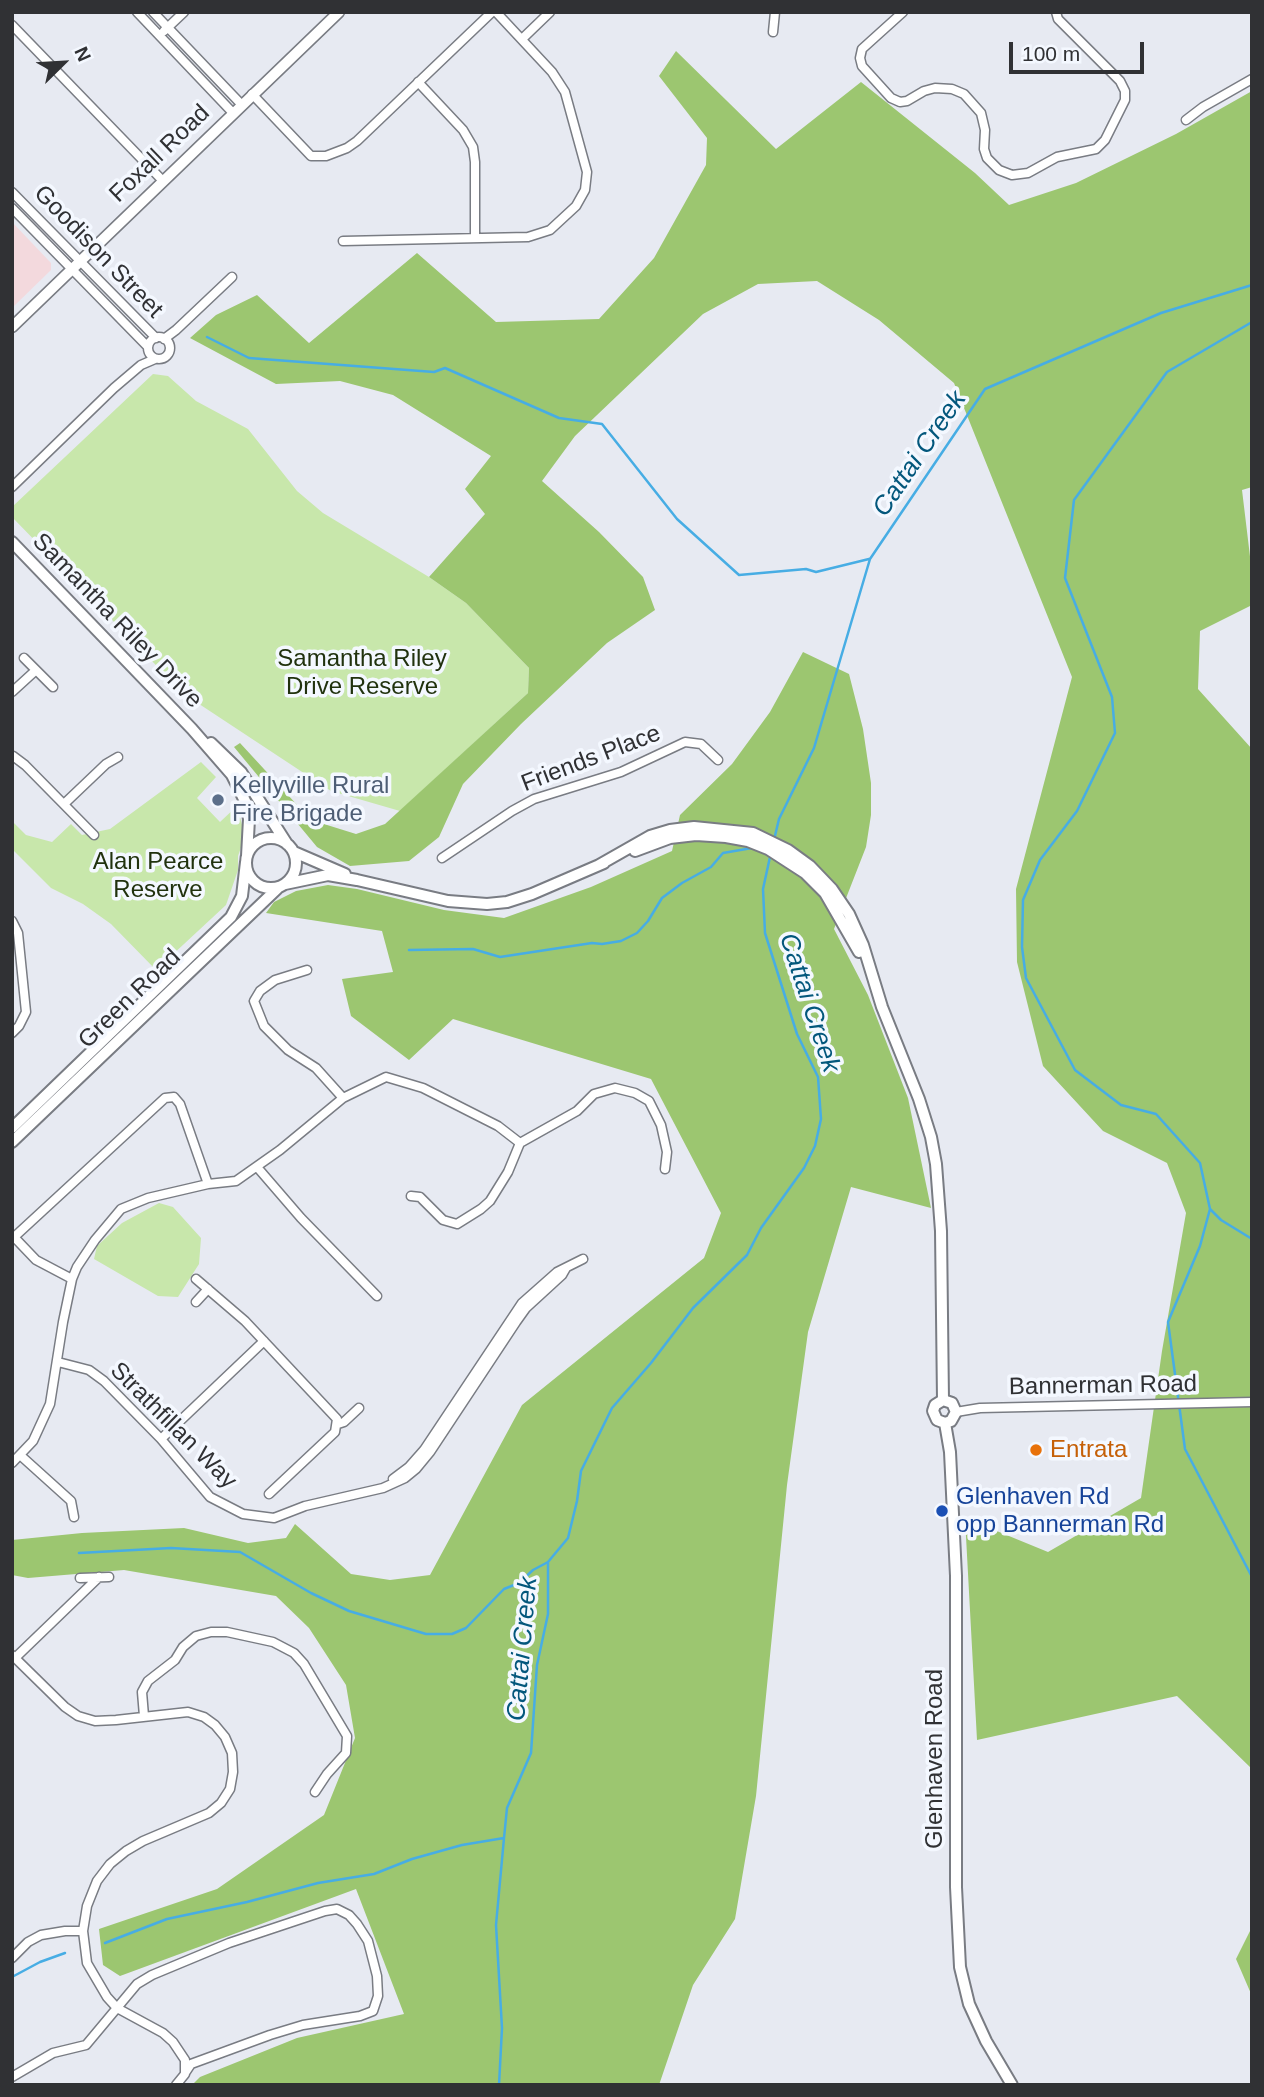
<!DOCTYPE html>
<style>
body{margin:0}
#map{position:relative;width:1264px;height:2097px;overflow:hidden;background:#e7eaf2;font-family:Arial,sans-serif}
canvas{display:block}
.frame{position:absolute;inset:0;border:14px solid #303134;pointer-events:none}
.north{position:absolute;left:28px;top:28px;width:70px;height:70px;-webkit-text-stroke:5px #f4f8ff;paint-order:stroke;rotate:66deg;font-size:19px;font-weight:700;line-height:28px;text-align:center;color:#303134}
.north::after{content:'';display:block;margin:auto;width:24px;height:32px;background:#303134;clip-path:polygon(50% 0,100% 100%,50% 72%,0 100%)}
.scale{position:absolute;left:1009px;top:42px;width:135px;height:32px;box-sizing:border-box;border:4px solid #303134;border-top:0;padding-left:9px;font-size:21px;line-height:24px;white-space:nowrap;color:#303134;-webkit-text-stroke:5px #f4f8ff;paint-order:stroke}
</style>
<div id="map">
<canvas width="1264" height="2097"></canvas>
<div class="frame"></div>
<div class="north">N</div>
<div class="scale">100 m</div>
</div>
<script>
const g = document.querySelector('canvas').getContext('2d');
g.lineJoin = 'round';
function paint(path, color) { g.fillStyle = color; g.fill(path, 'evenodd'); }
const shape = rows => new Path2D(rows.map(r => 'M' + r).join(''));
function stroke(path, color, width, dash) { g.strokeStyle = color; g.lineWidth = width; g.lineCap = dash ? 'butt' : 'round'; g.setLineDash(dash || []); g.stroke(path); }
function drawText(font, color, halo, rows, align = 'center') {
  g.font = font + ' Arial,sans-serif'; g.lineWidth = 7; g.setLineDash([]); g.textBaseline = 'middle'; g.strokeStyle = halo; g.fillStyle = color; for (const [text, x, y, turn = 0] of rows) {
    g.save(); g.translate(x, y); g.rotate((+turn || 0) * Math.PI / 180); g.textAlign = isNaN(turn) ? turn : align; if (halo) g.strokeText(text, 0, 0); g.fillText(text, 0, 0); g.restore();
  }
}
const education = shape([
 [12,222,51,263,51,270,12,308]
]);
const green = shape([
 [153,374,168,376,196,401,248,429,297,491,323,513,429,577,466,603,529,668,528,693,400,811,331,791,184,694,12,517,12,507],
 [201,762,216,777,197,798,220,822,237,806,245,836,238,856,238,870,226,905,156,970,111,924,83,904,51,888,12,849,12,821,26,835,52,842,71,824,82,835,110,829],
 [159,1203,173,1207,201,1238,199,1264,178,1297,158,1296,94,1259,97,1246,122,1223]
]);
const forest = shape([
 [676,51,776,149,861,82,975,173,1009,205,1076,183,1176,134,1252,91,1252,487,1242,490,1252,573,1252,605,1200,631,1198,689,1252,749,1252,1769,1177,1696,977,1740,965,1518,1048,1552,1141,1498,1162,1351,1186,1213,1167,1163,1103,1131,1043,1066,1017,962,1016,889,1072,677,954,383,879,320,817,281,758,284,703,314,575,436,542,481,599,532,643,577,655,610,607,643,521,724,463,784,439,837,409,861,350,866,317,847,234,747,240,743,311,820,356,834,385,824,528,693,529,668,466,603,429,577,485,514,465,489,491,456,393,395,340,381,276,384,190,338,216,315,257,295,309,343,417,253,496,322,599,319,654,258,706,165,707,138,659,76],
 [803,652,849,674,863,729,871,783,871,815,866,847,834,929,868,995,908,1098,931,1208,851,1187,808,1332,787,1485,756,1796,735,1919,693,1985,659,2085,192,2085,200,2077,297,2038,404,2014,356,1889,120,1976,103,1965,99,1929,217,1889,324,1815,355,1738,346,1685,309,1628,276,1596,124,1570,28,1578,12,1575,12,1540,82,1533,184,1528,248,1543,286,1538,295,1524,351,1574,390,1580,430,1575,522,1405,704,1258,721,1213,651,1079,453,1019,409,1060,351,1016,342,979,393,972,382,931,266,913,274,902,296,891,328,885,357,889,444,910,504,918,591,887,672,851,680,815,732,764,770,712],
 [1252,1927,1252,1996,1236,1959]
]);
const stream = shape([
 [1252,322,1167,372,1074,500,1065,578,1112,697,1115,733,1077,811,1040,860,1023,900,1022,947,1026,978,1075,1070,1121,1105,1156,1114,1200,1163,1210,1209,1200,1246,1168,1322,1185,1449,1252,1577],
 [207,337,249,358,434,372,445,368,559,418,602,424,677,519,739,575,806,569,816,572,869,559],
 [774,840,779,819,814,748,870,559,985,389,1161,313,1252,285],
 [409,950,473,949,500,957,592,943,602,944,621,941,637,933,648,921,662,898,682,883,711,867,723,853,752,848],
 [1210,1209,1221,1220,1252,1239],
 [79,1553,171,1548,240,1552,311,1593,349,1611,426,1634,452,1634,466,1628,504,1589,519,1583,533,1570,548,1562],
 [105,1943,167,1919,247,1902,318,1883,374,1874,412,1859,462,1845,504,1838],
 [12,1977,40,1962,65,1953],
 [499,2085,502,2028,496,1925,504,1838,507,1808,531,1753,537,1665,548,1614,548,1562,568,1538,577,1501,581,1471,612,1408,651,1363,693,1308,747,1255,761,1228,804,1168,815,1146,821,1119,818,1077,797,1034,765,933,763,889,770,857]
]);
const minor = shape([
 [137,12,233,113],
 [153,12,241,104],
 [903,12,862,49,860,58,862,66,891,98,900,102,907,101,924,91,935,88,952,89,964,94,981,113,985,130,984,149,987,158,999,170,1012,175,1028,173,1057,157,1096,149,1105,140,1125,100,1125,91,1120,81,1058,19,1056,12],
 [12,25,163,181],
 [164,31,184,12],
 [773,32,775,12],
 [522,39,550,12],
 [418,82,463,130,473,147,475,162,475,238],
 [252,94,311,156,326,156,347,148,357,141,492,12],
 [1186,120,1203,107,1252,79],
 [12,192,156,338],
 [12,208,148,347],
 [343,241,528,237,550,230,576,206,585,190,587,172,565,92,552,72,496,12],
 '148 348a11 11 0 1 1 22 0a11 11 0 1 1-22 0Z',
 [164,339,176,330,232,277],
 [12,487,114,388,141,365,155,359],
 [24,658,53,687],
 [12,692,35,671],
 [13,756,25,765,94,835],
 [64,804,106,764,118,757],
 [442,858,512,811,534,799,621,772,685,742,701,744,718,760],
 [12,921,18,933,26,1012,19,1026,12,1033],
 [307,970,275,980,260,991,254,1001,264,1026,288,1050,316,1068,343,1098],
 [520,1143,577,1111,594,1094,615,1088,635,1093,649,1101,661,1125,667,1152,665,1169],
 [257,1167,301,1218,377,1296],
 [411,1196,420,1197,443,1220,457,1224,481,1209,490,1201,508,1172,520,1143],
 [14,1237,36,1260,72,1279],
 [12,1239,165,1098,174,1097,180,1104,208,1184],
 [196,1279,245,1321,337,1419,335,1432,269,1494],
 [196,1302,208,1289],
 [58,1362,89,1370,104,1381,161,1439,210,1497,243,1514,274,1518,305,1506,383,1488,405,1478,416,1469,430,1452,516,1322,526,1308,562,1275,566,1268],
 [956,1412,980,1408,1252,1402],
 [338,1424,344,1422,359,1408],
 [161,1439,264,1341],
 [20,1455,71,1501,74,1517],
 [12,1463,33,1441,50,1404,63,1322,72,1279,77,1267,95,1240,121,1209,148,1198,208,1184,236,1181,280,1150,343,1098,386,1077,423,1088,498,1126,520,1143],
 [393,1479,409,1467,424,1450,522,1303,557,1272,583,1259],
 [80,1578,109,1577],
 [12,1655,65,1707,78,1716,95,1721,116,1720,188,1712,204,1717,215,1725,225,1737,232,1753,233,1772,230,1789,221,1803,209,1813,143,1841,126,1851,110,1864,97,1881,87,1906,83,1931,87,1963,107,1997,117,2008,163,2033,173,2042,185,2060,185,2074,176,2085],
 [15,1658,99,1577],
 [144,1716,142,1692,148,1681,175,1660,183,1647,196,1636,211,1632,227,1632,273,1642,294,1653,304,1664,347,1736,346,1753,327,1774,315,1792],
 [12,1958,28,1942,41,1935,65,1931,83,1931],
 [12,2077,53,2053,86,2045,137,1984,152,1975,229,1943,325,1911,337,1909,349,1915,357,1924,368,1941,377,1976,378,1996,373,2011,360,2016,303,2025,270,2035,191,2064,185,2073]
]);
const tertiary = shape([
 [12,327,339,12]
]);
const secondary = shape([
 [12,542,192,729,232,775,246,803,249,819,247,856],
 [211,743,241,772,287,844],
 '246 863a25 25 0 1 1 50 0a25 25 0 1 1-50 0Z',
 [635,851,670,838,696,835,726,837,748,841,768,849,805,873,825,893,859,952],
 [294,852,345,874],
 [599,865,650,836,670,830,694,827,753,833,788,850,810,866,832,889,849,914,863,945,882,1007,919,1099,931,1137,936,1164,941,1231,943,1400],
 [285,884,328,875,357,880,448,901,487,904,507,902,532,894,604,863],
 [12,1128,231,917,242,896,246,862],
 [12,1142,279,887],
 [943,1400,952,1403,956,1412,951,1421,945,1423],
 [943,1400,935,1405,933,1411,937,1420,945,1423],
 [945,1423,950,1452,956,1576,956,1887,960,1967,969,2004,986,2041,1012,2085]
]);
const markers = [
 [218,800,7,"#5c6f8a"],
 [1036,1450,7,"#e8710a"],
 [942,1511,7,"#1a4fb4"]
];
const streetNames = [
 ["Foxall Road",160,154,-44],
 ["Goodison Street",98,252,46],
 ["Samantha Riley Drive",117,621,46],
 ["Friends Place",591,759,-21],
 ["Green Road",130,999,-44],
 ["Bannerman Road",1103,1386,-1],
 ["Strathfillan Way",173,1426,45],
 ["Glenhaven Road",935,1759,-90]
];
const parkNames = [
 ["Samantha Riley",362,659],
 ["Drive Reserve",362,687],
 ["Alan Pearce",158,862],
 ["Reserve",158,890]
];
const serviceNames = [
 ["Kellyville Rural",232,786],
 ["Fire Brigade",232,814]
];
const foodNames = [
 ["Entrata",1050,1450]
];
const transitNames = [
 ["Glenhaven Rd",956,1497],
 ["opp Bannerman Rd",956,1525]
];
const waterNames = [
 ["Cattai Creek",920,454,-56],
 ["Cattai Creek",809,1003,72],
 ["Cattai Creek",523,1649,-85]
];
paint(education, '#f3d9dd');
paint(green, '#c8e7ab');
paint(forest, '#9cc670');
stroke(stream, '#47ade4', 2.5);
stroke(minor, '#797c83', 11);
stroke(tertiary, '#797c83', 13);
stroke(secondary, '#797c83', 14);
stroke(minor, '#fff', 8);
stroke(tertiary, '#fff', 10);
stroke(secondary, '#fff', 10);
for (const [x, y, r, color] of markers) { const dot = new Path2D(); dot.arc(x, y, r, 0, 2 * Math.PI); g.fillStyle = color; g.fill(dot); stroke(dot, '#f4f8ff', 2.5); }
drawText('24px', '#303134', '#f4f8ff', streetNames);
drawText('24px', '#21320e', '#f4f8ff', parkNames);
drawText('24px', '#4e5e75', '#f4f8ff', serviceNames, 'left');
drawText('24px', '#c56008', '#f4f8ff', foodNames, 'left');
drawText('24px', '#164399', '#f4f8ff', transitNames, 'left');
drawText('italic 26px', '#03577c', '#f4f8ff', waterNames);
</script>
